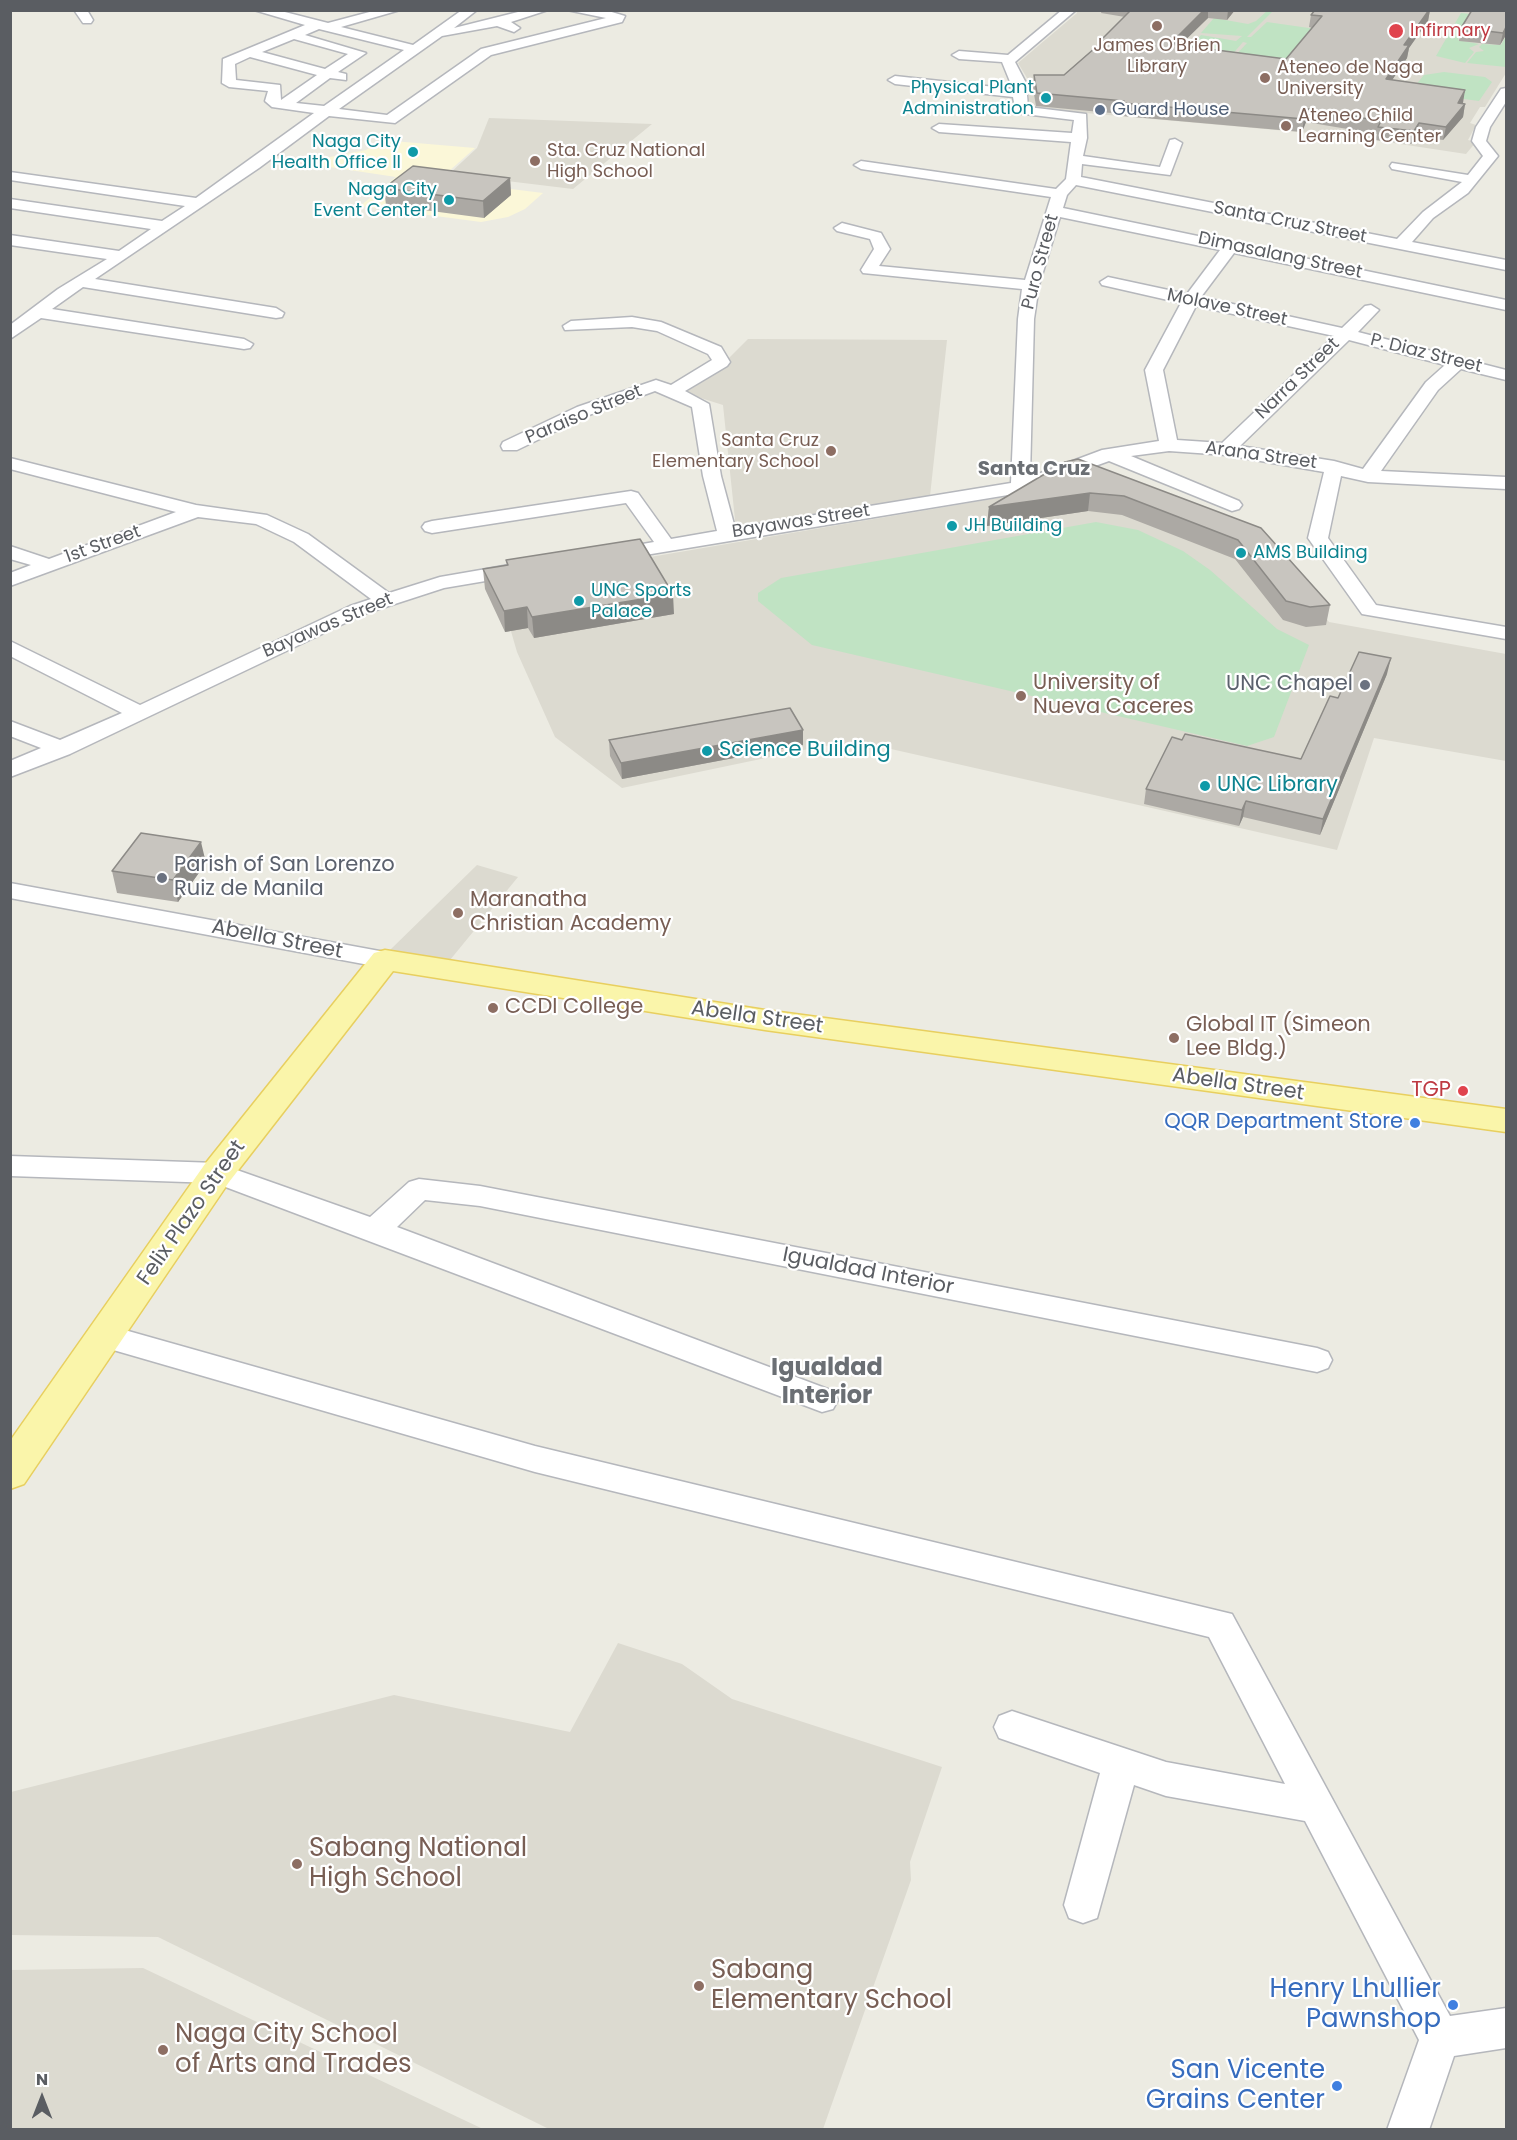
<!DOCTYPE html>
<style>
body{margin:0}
#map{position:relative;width:1517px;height:2140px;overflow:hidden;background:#ecebe2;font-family:Poppins,sans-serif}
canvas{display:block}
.frame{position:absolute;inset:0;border:12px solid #5a5d62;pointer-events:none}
.north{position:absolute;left:12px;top:2068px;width:60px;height:60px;-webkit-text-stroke:4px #fff;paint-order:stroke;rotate:0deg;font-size:16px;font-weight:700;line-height:24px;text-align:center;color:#5a5d62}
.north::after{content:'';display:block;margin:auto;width:21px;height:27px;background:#5a5d62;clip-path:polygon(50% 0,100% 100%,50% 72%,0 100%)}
</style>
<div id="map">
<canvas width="1517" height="2140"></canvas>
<div class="frame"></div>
<div class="north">N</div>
</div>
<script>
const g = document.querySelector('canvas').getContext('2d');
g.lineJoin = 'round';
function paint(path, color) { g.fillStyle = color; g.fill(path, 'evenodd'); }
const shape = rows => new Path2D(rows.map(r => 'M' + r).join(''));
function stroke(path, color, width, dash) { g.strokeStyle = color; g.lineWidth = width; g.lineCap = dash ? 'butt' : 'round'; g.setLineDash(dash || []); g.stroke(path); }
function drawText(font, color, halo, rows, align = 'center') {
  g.font = font + ' Poppins,sans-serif'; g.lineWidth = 4.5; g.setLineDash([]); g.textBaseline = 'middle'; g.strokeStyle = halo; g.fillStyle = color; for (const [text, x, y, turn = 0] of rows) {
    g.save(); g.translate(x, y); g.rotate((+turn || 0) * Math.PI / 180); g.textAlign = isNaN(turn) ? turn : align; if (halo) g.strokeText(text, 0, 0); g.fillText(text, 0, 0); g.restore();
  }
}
const commercial = shape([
 [381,140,475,148,439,180,543,193,525,209,508,217,481,222,360,206,396,177,316,165,330,157,366,150]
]);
const education = shape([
 [1076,11,1506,11,1506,73,1485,107,1480,107,1470,123,1476,125,1468,140,1476,142,1466,154,1354,137,1030,108,1028,105,1030,83,1018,63,1077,13],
 [489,118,652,124,573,189,449,174,477,148],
 [748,339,947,340,930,496,736,529,723,405,685,393,724,363],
 [1045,490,1267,543,1329,622,1506,654,1506,761,1374,738,1337,850,869,744,823,746,622,788,555,737,517,652,497,583],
 [477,865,518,877,450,960,390,950],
 [618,1643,682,1664,732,1699,942,1767,910,1862,911,1880,823,2129,549,2129,158,1937,11,1935,11,1792,394,1695,570,1732],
 [143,1968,483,2129,11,2129,11,1970]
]);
const green = shape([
 [1267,11,1273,11,1247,37,1251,37,1267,22,1316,29,1285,64,1234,57,1247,43,1243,42,1230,57,1187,51,1201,35,1236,41,1242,36,1201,33,1214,18,1248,24,1256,21],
 [1461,13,1506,18,1469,20,1458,40,1479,44,1469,48,1474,52,1465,63,1436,56],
 [1506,36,1506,67,1467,63,1476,52,1484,51,1479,47,1482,44,1501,45],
 [1444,72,1485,77,1492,82,1479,101,1410,92,1424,75],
 [1096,522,1138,530,1183,551,1210,570,1277,629,1309,645,1274,737,1247,746,812,645,758,601,758,593,781,578]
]);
const minor = shape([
 [74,10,87,10,93,20,91,23,83,23,74,10],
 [254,10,277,10,328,23,377,10,400,10,341,27,413,45,462,10,477,10,454,28,526,10,548,10,511,22,520,28,514,32,497,26,442,36,339,109,387,115,481,49,606,18,567,10,605,10,625,16,622,22,491,55,395,123,329,116,259,168,95,279,276,308,284,313,282,317,276,318,83,287,52,309,244,339,253,344,250,348,244,349,41,318,10,339,10,325,58,289,107,259,10,245,10,235,119,251,151,229,10,208,10,199,162,221,185,206,10,180,10,172,196,198,314,113,272,107,265,101,268,91,229,87,222,83,223,59,305,25,254,10],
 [319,29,404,50,324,106,296,103,330,78,346,80,346,74,338,72,366,53,305,35,319,29],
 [294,39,348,54,325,69,262,52,294,39],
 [250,57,317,75,281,100,280,85,236,80,235,64,250,57],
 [1062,10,1076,10,1015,62,1026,83,1028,107,1086,114,1087,138,1083,156,1160,167,1170,140,1175,139,1182,143,1170,175,1082,164,1081,177,1397,239,1423,212,1462,182,1392,169,1390,166,1392,163,1468,175,1483,156,1472,141,1476,127,1501,89,1506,88,1506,102,1490,127,1486,141,1498,156,1468,193,1433,218,1412,242,1506,260,1506,270,1076,185,1067,195,1063,208,1506,300,1506,310,1234,253,1201,297,1342,328,1365,306,1371,305,1379,310,1358,332,1506,370,1506,380,1461,369,1438,390,1381,471,1506,477,1506,489,1368,482,1341,476,1328,538,1376,605,1506,627,1506,639,1362,614,1308,538,1324,472,1226,455,1169,451,1131,456,1239,501,1242,505,1239,509,1232,511,1109,461,1020,493,609,561,602,559,599,555,602,551,654,542,626,503,432,533,425,531,422,527,425,523,432,521,631,491,638,493,671,539,717,531,703,476,692,407,655,391,589,415,517,450,503,450,501,446,503,442,577,407,656,380,671,385,712,360,708,354,657,331,632,327,565,330,563,326,571,321,632,317,661,322,721,347,730,362,727,366,685,391,709,404,721,476,735,528,1011,483,1018,319,1022,289,863,273,861,270,874,249,870,239,837,231,834,228,842,223,881,233,890,249,879,266,1025,280,1051,197,861,169,854,165,861,161,1056,189,1066,179,1071,142,939,132,932,128,939,124,1072,133,1074,120,1016,113,1013,97,895,84,888,80,895,76,1013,89,1002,62,959,59,952,55,959,51,1008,55,1062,10],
 [1060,217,1220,250,1187,294,1108,277,1100,282,1102,285,1181,303,1145,370,1159,441,1102,450,1030,477,1034,319,1039,285,1060,217],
 [1196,306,1334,336,1222,443,1177,440,1163,370,1196,306],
 [1349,340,1445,365,1426,382,1363,469,1334,461,1240,446,1349,340],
 [10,458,196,505,267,515,308,534,389,593,440,577,521,563,528,565,531,569,528,573,521,575,444,588,364,614,70,754,10,777,10,761,41,748,10,736,10,721,60,740,122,713,10,656,10,641,140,705,350,606,371,599,294,542,256,524,198,517,10,586,10,573,31,565,10,559,10,546,49,559,176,512,10,469,10,458],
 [10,883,385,952,394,954,398,960,394,966,385,968,10,898,10,883],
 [10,1156,217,1163,370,1217,409,1182,419,1179,480,1186,1317,1348,1328,1352,1332,1360,1328,1368,1317,1372,480,1206,425,1200,397,1227,833,1391,838,1400,833,1409,822,1412,215,1183,10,1176,10,1156],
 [107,1325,535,1446,1232,1614,1450,2016,1506,2008,1506,2048,1454,2056,1429,2130,1387,2130,1419,2040,1305,1821,1166,1796,1134,1785,1097,1918,1083,1923,1069,1918,1064,1905,1100,1773,999,1738,994,1727,999,1716,1012,1711,1166,1762,1285,1784,1209,1637,535,1472,96,1345,92,1337,96,1329,107,1325]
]);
const major = shape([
 [385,950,765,1010,1506,1109,1506,1132,765,1030,393,971,229,1182,24,1484,10,1489,10,1441,205,1164,374,953,385,950]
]);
const wall = shape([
 [1102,10,1235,10,1227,20,1208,18,1180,45,1286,59,1312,28,1309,27,1311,15,1315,10,1430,10,1428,21,1409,48,1407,58,1392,80,1465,90,1462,103,1465,104,1463,117,1443,140,1416,136,1411,144,1375,140,1377,134,1306,122,1302,132,1122,116,1122,114,1036,106,1033,88,1034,75,1064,75,1100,43,1101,40,1125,17,1101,13],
 [1472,10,1506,35,1500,45,1459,41,1461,28],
 [510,178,511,195,484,218,386,205,384,188],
 [1065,462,1261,528,1330,605,1326,625,1306,627,1283,620,1235,559,1122,515,1088,511,987,526,989,507],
 [506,560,674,614,534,638,528,628,505,632,485,589,483,569,507,565],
 [1387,674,1320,835,1243,817,1239,826,1144,804,1146,789,1182,740,1301,759,1338,698],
 [803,730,803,745,622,779,610,756,609,740],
 [206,863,178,902,117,893,112,871]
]);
const shadedWall = shape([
 [1204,10,1208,10,1208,18,1169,56,1170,44],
 [1228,10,1235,10,1227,20],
 [1429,10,1430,10,1428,21,1409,48,1407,58,1384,92,1386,79,1404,45],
 [1506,27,1506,35,1500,45,1503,33],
 [1465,90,1463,103,1455,116,1458,103],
 [1465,104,1463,117,1443,140,1446,127],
 [1308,109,1306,122,1302,132,1304,119],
 [1419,123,1416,136,1411,144,1414,131],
 [510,178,511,195,484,218,483,201],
 [1090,493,1088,511,987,526,989,507],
 [673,594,674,614,534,638,532,617],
 [527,607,528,628,505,632,504,611],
 [1391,658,1387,674,1320,835,1323,819],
 [803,730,803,745,622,779,621,763],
 [1246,801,1243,817,1239,826,1242,810],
 [201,842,206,863,178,902,173,880]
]);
const building = shape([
 [1131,10,1204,10,1170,44,1286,59,1322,16,1311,15,1315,10,1429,10,1404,45,1409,45,1386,79,1465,90,1458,103,1465,104,1446,127,1419,123,1414,131,1378,127,1381,121,1308,109,1304,119,1123,103,1124,101,1037,93,1034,75,1064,75,1103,41,1101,40,1131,10],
 [1472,10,1506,10,1506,27,1503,33,1461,28,1472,10],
 [413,166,510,178,483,201,384,188,413,166],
 [1078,459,1261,528,1330,605,1310,607,1286,601,1238,540,1124,496,1090,493,989,507,1065,462,1078,459],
 [640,539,673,594,532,617,527,607,504,611,483,569,508,565,506,560,640,539],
 [1359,652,1391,658,1323,819,1246,801,1242,810,1146,789,1172,737,1182,740,1185,734,1301,759,1330,696,1338,698,1359,652],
 [790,708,803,730,621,763,609,740,790,708],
 [141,833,201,842,173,880,112,871,141,833]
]);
const markers = [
 [1157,26,6,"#8d6e63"],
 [1396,31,8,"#e0444e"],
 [1265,78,6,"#8d6e63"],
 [1046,98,6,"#0f9aa8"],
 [1100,110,6,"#5c6f8a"],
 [1286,126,6,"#8d6e63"],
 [413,152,6,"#0f9aa8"],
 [535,161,6,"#8d6e63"],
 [449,200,6,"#0f9aa8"],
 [831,451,6,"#8d6e63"],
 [952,526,6,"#0f9aa8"],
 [1241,553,6,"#0f9aa8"],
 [579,601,6,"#0f9aa8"],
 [1365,685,6,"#6b7280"],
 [1021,696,6,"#8d6e63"],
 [707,751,6,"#0f9aa8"],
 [1205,786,6,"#0f9aa8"],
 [162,878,6,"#6b7280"],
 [458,913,6,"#8d6e63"],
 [493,1008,6,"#8d6e63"],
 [1174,1038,6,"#8d6e63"],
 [1463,1091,6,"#e0444e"],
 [1415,1123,6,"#3f7fe0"],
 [297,1864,6,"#8d6e63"],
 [699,1986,6,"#8d6e63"],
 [1453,2005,6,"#3f7fe0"],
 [163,2050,6,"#8d6e63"],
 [1337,2086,6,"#3f7fe0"]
];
const farHealthnames = [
 ["Infirmary",1410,31]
];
const farEducationnames = [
 ["James O'Brien",1157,46,"center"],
 ["Library",1157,67,"center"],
 ["Ateneo de Naga",1277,68],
 ["University",1277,89],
 ["Ateneo Child",1298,116],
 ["Learning Center",1298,137],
 ["Sta. Cruz National",547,151],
 ["High School",547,172],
 ["Santa Cruz",819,441,"right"],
 ["Elementary School",819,462,"right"]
];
const farCulturenames = [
 ["Physical Plant",1034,88],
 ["Administration",1034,109],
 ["Naga City",401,142],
 ["Health Office II",401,163],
 ["Naga City",437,190],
 ["Event Center I",437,211],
 ["JH Building",964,526,"left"],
 ["AMS Building",1253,553,"left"],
 ["UNC Sports",591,591,"left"],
 ["Palace",591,612,"left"]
];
const farServicenames = [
 ["Guard House",1112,110]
];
const farStreetnames = [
 ["Santa Cruz Street",1290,223,11],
 ["Dimasalang Street",1280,256,12],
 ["Puro Street",1041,262,-75],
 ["Molave Street",1227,308,12],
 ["P. Diaz Street",1426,354,14],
 ["Narra Street",1298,379,-44],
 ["Paraiso Street",584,415,-23],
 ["Arana Street",1261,456,8],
 ["Bayawas Street",801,522,-9],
 ["1st Street",103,545,-20],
 ["Bayawas Street",328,626,-23]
];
const farQuarternames = [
 ["Santa Cruz",1034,470]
];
const educationNames = [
 ["University of",1033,684],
 ["Nueva Caceres",1033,708],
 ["Maranatha",470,901],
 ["Christian Academy",470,925],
 ["CCDI College",505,1008],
 ["Global IT (Simeon",1186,1026],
 ["Lee Bldg.)",1186,1050]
];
const worshipNames = [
 ["UNC Chapel",1353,685],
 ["Parish of San Lorenzo",174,866,"left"],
 ["Ruiz de Manila",174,890,"left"]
];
const cultureNames = [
 ["Science Building",719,751],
 ["UNC Library",1217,786]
];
const streetNames = [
 ["Abella Street",277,940,11],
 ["Abella Street",757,1018,8],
 ["Abella Street",1238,1085,8],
 ["Felix Plazo Street",192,1213,-55],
 ["Igualdad Interior",868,1272,11]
];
const healthNames = [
 ["TGP",1451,1091]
];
const shopNames = [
 ["QQR Department Store",1403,1123]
];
const quarterNames = [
 ["Igualdad",827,1369],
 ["Interior",827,1397]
];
const nearEducationnames = [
 ["Sabang National",309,1849],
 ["High School",309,1879],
 ["Sabang",711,1971],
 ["Elementary School",711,2001],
 ["Naga City School",175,2035],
 ["of Arts and Trades",175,2065]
];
const nearShopnames = [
 ["Henry Lhullier",1441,1990],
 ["Pawnshop",1441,2020],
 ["San Vicente",1325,2071],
 ["Grains Center",1325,2101]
];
paint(commercial, '#fbf7d8');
paint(education, '#dcdad0');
paint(green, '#c0e3c3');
stroke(minor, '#b5b7bc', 3);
stroke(major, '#e8cf5f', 3);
paint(minor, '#fff');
paint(major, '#faf5aa');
paint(wall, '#aca9a4');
paint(shadedWall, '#8c8a86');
paint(building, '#c8c5bf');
stroke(building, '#8c8a86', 1.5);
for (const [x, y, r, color] of markers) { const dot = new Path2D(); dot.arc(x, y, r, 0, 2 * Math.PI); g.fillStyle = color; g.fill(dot); stroke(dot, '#fff', 2); }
drawText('18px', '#be3a42', '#fff', farHealthnames, 'left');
drawText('18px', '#785e54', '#fff', farEducationnames, 'left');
drawText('18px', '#0d838f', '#fff', farCulturenames, 'right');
drawText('18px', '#4e5e75', '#fff', farServicenames, 'left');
drawText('18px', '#5a5d62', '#fff', farStreetnames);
drawText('bold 20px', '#6b6f74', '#fff', farQuarternames);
drawText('21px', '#785e54', '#fff', educationNames, 'left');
drawText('21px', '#5b616d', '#fff', worshipNames, 'right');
drawText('21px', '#0d838f', '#fff', cultureNames, 'left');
drawText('21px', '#5a5d62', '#fff', streetNames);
drawText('21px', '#be3a42', '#fff', healthNames, 'right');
drawText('21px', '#366cbe', '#fff', shopNames, 'right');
drawText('bold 24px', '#6b6f74', '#fff', quarterNames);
drawText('26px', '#785e54', '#fff', nearEducationnames, 'left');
drawText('26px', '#366cbe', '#fff', nearShopnames, 'right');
</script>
